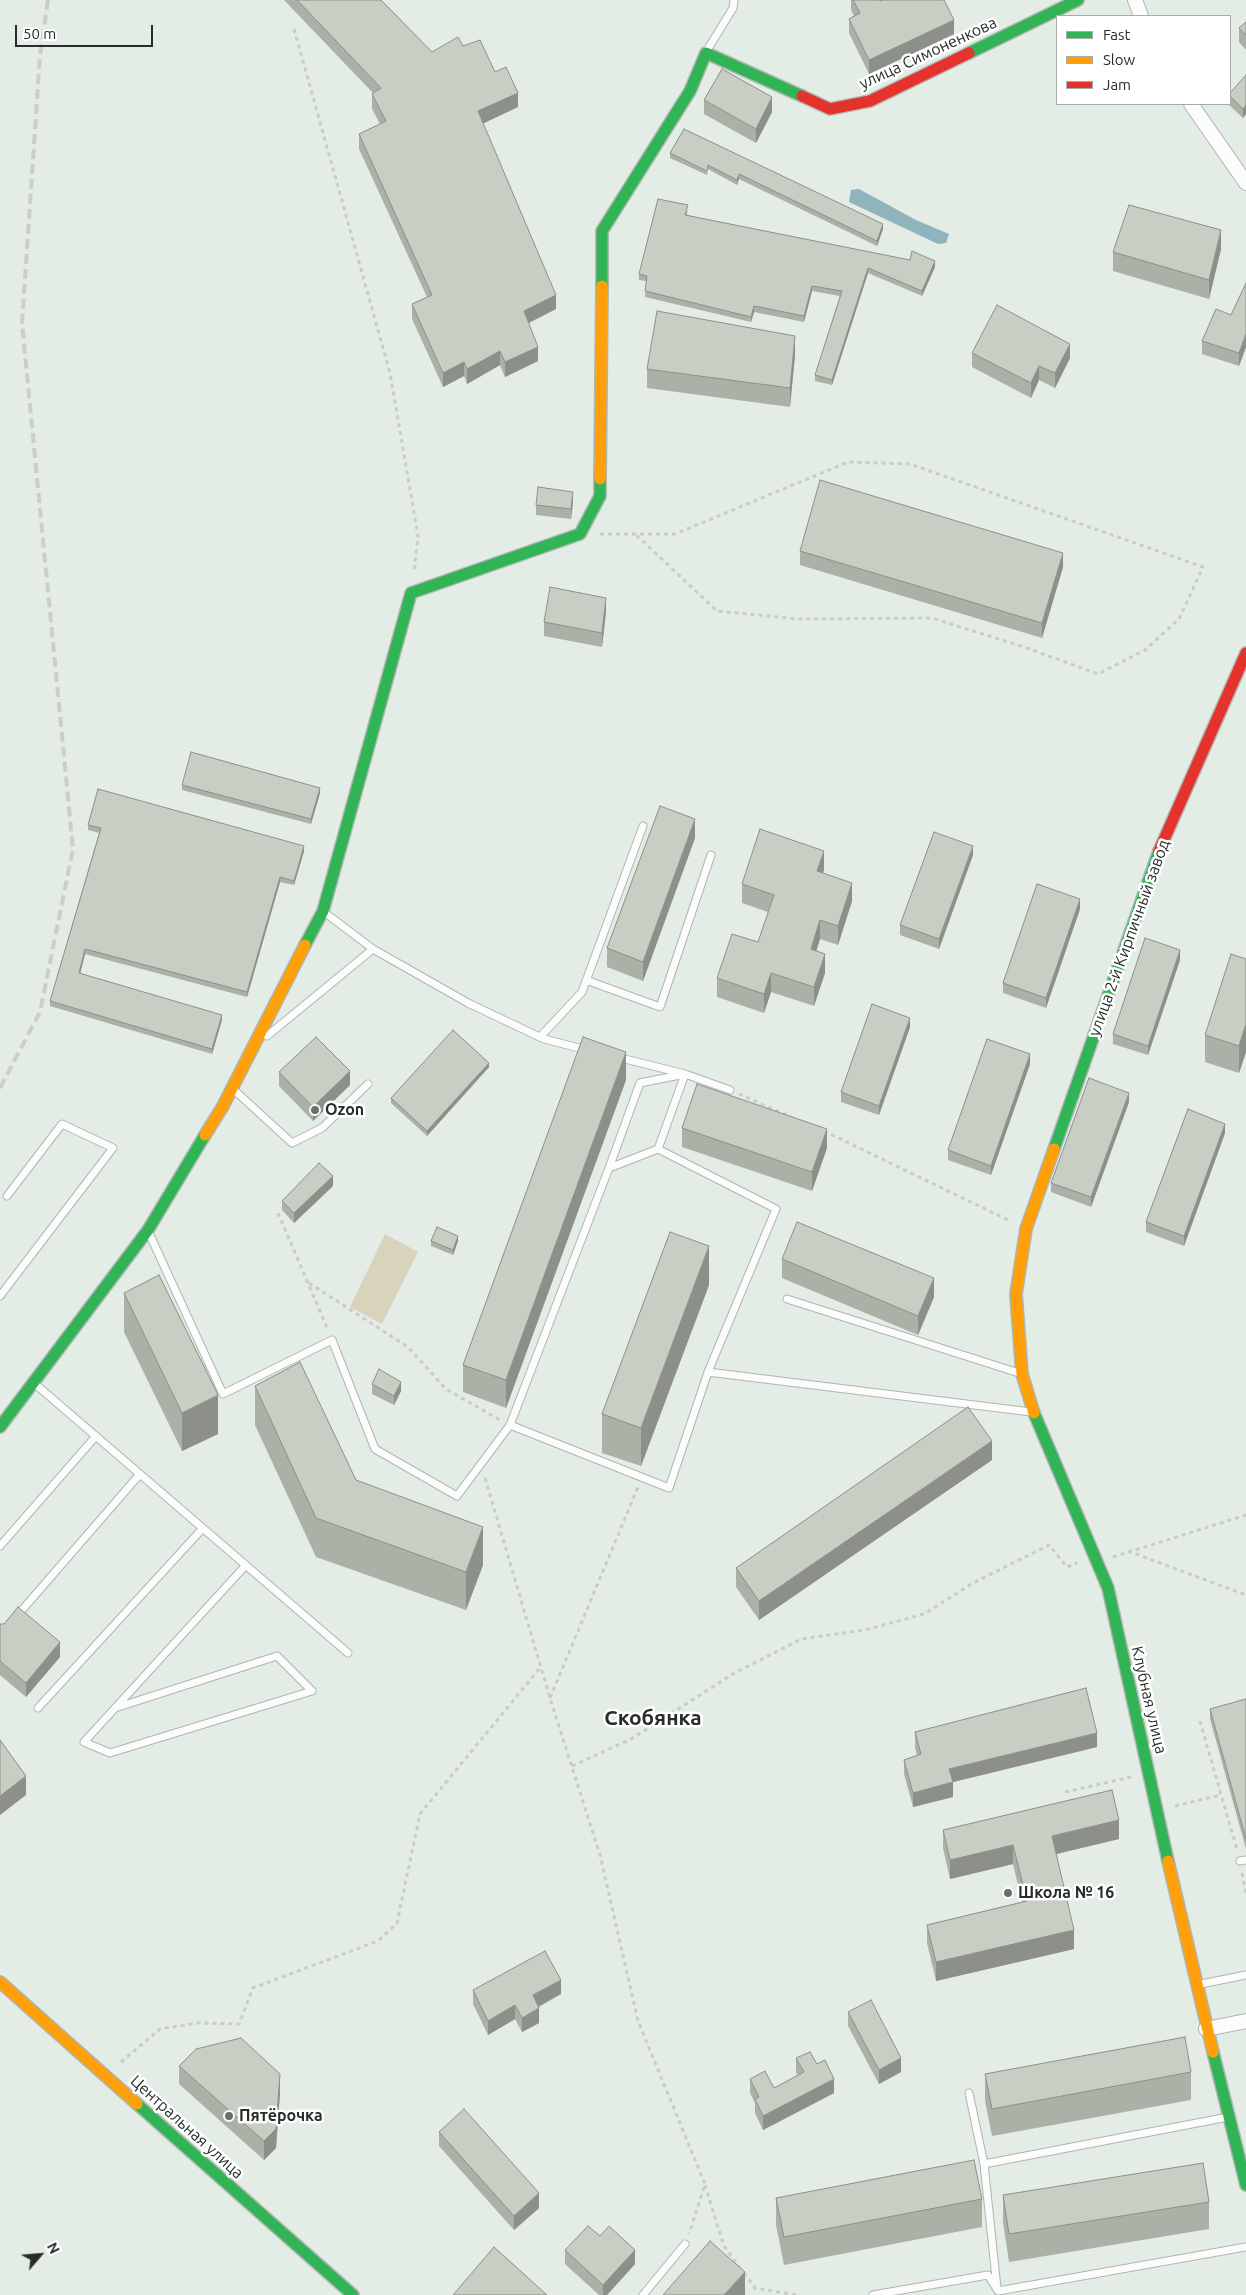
<!DOCTYPE html>
<meta charset="utf-8">
<style>
body{margin:0}
#map{position:relative;width:1246px;height:2295px;overflow:hidden;background:#e3ece5;font-family:Ubuntu,sans-serif}
canvas{display:block}
.legend{position:absolute;left:1056px;top:15px;width:175px;height:90px;box-sizing:border-box;background:#fff;border:1px solid #a9aba9;margin:0;padding:6px 9px;list-style:none;font-size:15px;color:#272d28}
.legend li{display:flex;align-items:center;gap:10px;height:25px}
.legend b{width:25px;border:1px solid #a9aba9}
.north{position:absolute;left:15px;top:2230px;width:50px;height:50px;-webkit-text-stroke:4px #fff;paint-order:stroke;rotate:63deg;font-size:14px;font-weight:700;line-height:20px;text-align:center;color:#272d28}
.north::after{content:'';display:block;margin:auto;width:18px;height:22px;background:#272d28;clip-path:polygon(50% 0,100% 100%,50% 72%,0 100%)}
.scale{position:absolute;left:15px;top:25px;width:138px;height:22px;box-sizing:border-box;border:2px solid #272d28;border-top:0;padding-left:6px;font-size:15px;line-height:18px;white-space:nowrap;color:#272d28;-webkit-text-stroke:4px #fff;paint-order:stroke}
</style>
<div id="map">
<canvas width="1246" height="2295"></canvas>
<ul class="legend">
<li><b style="height:6px;background:#30b455"></b>Fast</li>
<li><b style="height:6px;background:#ff9f0a"></b>Slow</li>
<li><b style="height:6px;background:#e5322d"></b>Jam</li>
</ul>
<div class="north">N</div>
<div class="scale">50 m</div>
</div>
<script>
const g = document.querySelector('canvas').getContext('2d');
g.lineJoin = 'round';
function paint(path, color) { g.fillStyle = color; g.fill(path, 'evenodd'); }
const shape = rows => new Path2D(rows.map(r => 'M' + r).join(''));
function stroke(path, color, width, dash) { g.strokeStyle = color; g.lineWidth = width; g.lineCap = dash ? 'butt' : 'round'; g.setLineDash(dash || []); g.stroke(path); }
function drawText(font, color, halo, rows, align = 'center') {
  g.font = font + ' Ubuntu,sans-serif'; g.lineWidth = 5; g.setLineDash([]); g.textBaseline = 'middle'; g.strokeStyle = halo; g.fillStyle = color; for (const [text, x, y, turn = 0] of rows) {
    g.save(); g.translate(x, y); g.rotate((+turn || 0) * Math.PI / 180); g.textAlign = isNaN(turn) ? turn : align; if (halo) g.strokeText(text, 0, 0); g.fillText(text, 0, 0); g.restore();
  }
}
const green = shape([
 [385,1234,418,1252,382,1324,350,1307]
]);
const water = shape([
 [859,189,916,220,949,234,946,243,938,244,849,202,851,190]
]);
const path = shape([
 [294,29,390,373,418,536,414,572],
 [600,534,675,534,848,462,910,464,1203,567,1179,619,1145,650,1098,674,1024,647,932,618,798,619,717,611,635,534],
 [739,1094,791,1117],
 [824,1131,1010,1221],
 [278,1213,328,1330],
 [309,1283,408,1347,446,1389,500,1420],
 [485,1478,550,1698,600,1855,638,2021,705,2184,689,2234],
 [1128,1551,1246,1595],
 [1113,1557,1246,1515],
 [550,1698,638,1487],
 [1200,1721,1237,1850],
 [572,1766,631,1739,733,1674,801,1639,865,1630,924,1614,973,1583,1049,1545,1067,1567,1077,1563],
 [1065,1792,1131,1777],
 [1175,1806,1221,1795],
 [1242,1873,1246,1894],
 [121,2062,160,2029,198,2023,239,2024,253,1988,378,1941,397,1923,420,1814,540,1668],
 [705,2185,724,2246,740,2268],
 [744,2273,755,2288,797,2295]
]);
const lane = shape([
 [706,52,733,8,734,0],
 [324,912,373,949,468,1003,544,1039,587,1050],
 [586,980,660,1007,711,855],
 [267,1036,373,949],
 [540,1037,582,992,643,826],
 [617,1057,685,1074,730,1090],
 [233,1089,292,1143,322,1128,368,1084],
 [658,1149,685,1074],
 [149,1233,223,1394,332,1340,375,1449,457,1496,510,1425,609,1168],
 [0,1296,113,1148,62,1124,7,1196],
 [787,1299,1019,1373],
 [708,1372,1031,1412],
 [34,1383,348,1653],
 [510,1425,669,1488,708,1372,776,1209,658,1149,609,1168,640,1083,685,1074],
 [0,1546,96,1436],
 [16,1617,140,1474],
 [38,1708,203,1528],
 [115,1708,277,1656,312,1691,110,1753,84,1742,246,1565],
 [1240,1861,1246,1860],
 [1196,1985,1246,1975],
 [969,2093,984,2164,997,2288],
 [984,2164,1228,2117],
 [643,2295,685,2244],
 [873,2295,988,2275,998,2291,1246,2247]
]);
const street = shape([
 [1135,0,1141,16],
 [1191,104,1246,183],
 [1206,2029,1246,2021]
]);
const fast = shape([
 [969,53,1078,0],
 [602,286,602,231,690,91,706,53,802,96],
 [305,945,323,911,411,593,580,534,600,496,600,479],
 [1054,1149,1159,851],
 [1034,1413,1108,1588,1168,1861],
 [0,1427,148,1230,205,1135],
 [1213,2052,1246,2185],
 [137,2104,353,2295]
]);
const slow = shape([
 [600,479,602,286],
 [205,1135,223,1106,305,945],
 [1034,1413,1022,1374,1016,1294,1026,1229,1054,1149],
 [1168,1861,1213,2052],
 [0,1982,137,2104]
]);
const jam = shape([
 [802,96,830,109,870,101,969,53],
 [1159,851,1246,653]
]);
const rail = shape([
 [0,1088,40,1012,73,849,22,323,40,56,48,0]
]);
const wall = shape([
 [284,0,381,0,432,52,463,46,495,72,518,107,483,123,556,309,529,323,538,361,505,377,500,365,467,384,464,376,443,387,412,319,412,304,427,297,359,149,359,134,380,124,372,109,372,94,373,93],
 [851,0,880,0,880,1,954,34,869,74,849,33,849,19,854,16,851,10],
 [1246,22,1246,50,1239,42,1239,28],
 [1246,75,1243,118,1228,104,1230,104,1230,93],
 [704,100,772,112,756,143,704,114],
 [684,129,883,229,877,246,739,179,737,185,708,169,707,175,670,158,670,153],
 [688,210,687,215,935,267,922,296,868,273,832,385,815,381,815,375,840,296,812,291,804,322,754,312,751,322,645,297,646,281,639,280,639,274],
 [1221,249,1209,299,1113,271,1113,252],
 [1246,283,1246,347,1239,366,1202,354,1202,341,1231,315],
 [972,353,1070,358,1055,388,1039,380,1031,398,972,367],
 [795,355,790,407,647,388,647,369],
 [573,502,571,519,536,515,536,505],
 [800,551,1063,567,1042,638,800,565],
 [606,612,602,647,544,636,544,622],
 [182,785,320,793,311,824,182,790],
 [88,825,304,851,294,885,280,882,247,997,85,954,80,974,222,1020,212,1054,50,1006,50,1001,99,833,88,830],
 [695,838,643,981,607,967,607,948],
 [973,855,939,949,900,935,900,925],
 [824,870,823,873,852,901,838,945,820,939,816,951,825,973,814,1006,771,992,764,1013,717,997,717,978,758,942,768,912,742,903,742,884],
 [1080,909,1046,1008,1003,993,1003,983],
 [1246,959,1246,1052,1239,1073,1205,1062,1205,1035],
 [1180,960,1148,1055,1113,1044,1113,1034],
 [910,1027,879,1115,841,1102,841,1092],
 [1030,1064,991,1175,948,1160,948,1150],
 [489,1067,427,1136,391,1103,391,1098],
 [279,1072,350,1085,313,1121,279,1086],
 [626,1080,506,1408,463,1392,463,1365],
 [1129,1102,1091,1207,1051,1192,1051,1183],
 [682,1128,827,1148,812,1191,682,1147],
 [1225,1133,1184,1246,1146,1232,1146,1222],
 [333,1186,294,1223,282,1210,282,1201],
 [431,1241,458,1241,453,1255,431,1246],
 [782,1259,934,1297,918,1335,782,1278],
 [709,1285,641,1466,602,1453,602,1414],
 [124,1293,218,1434,182,1451,124,1332],
 [372,1384,401,1391,394,1405,372,1394],
 [255,1386,356,1480,483,1565,466,1610,316,1557,255,1425],
 [992,1460,759,1620,736,1587,736,1568],
 [0,1624,60,1657,26,1697,0,1675],
 [1246,1699,1246,1849,1210,1719,1210,1709],
 [915,1732,1097,1747,953,1782,953,1797,913,1807,904,1774,904,1760,917,1755,915,1747],
 [943,1830,1119,1839,1056,1854,1074,1949,936,1981,927,1943,927,1925,1022,1902,1013,1864,950,1879,943,1848],
 [473,1990,561,1994,539,2007,539,2023,522,2032,515,2019,488,2035,473,2004],
 [848,2012,901,2072,879,2084,848,2026],
 [796,2058,817,2064,834,2093,763,2130,755,2113,755,2103,750,2093,750,2079,774,2088,798,2075,796,2073],
 [179,2066,280,2093,276,2148,264,2160,179,2084],
 [1191,2072,1191,2100,992,2136,985,2101,985,2074],
 [439,2132,539,2208,514,2230,439,2146],
 [1003,2195,1209,2202,1209,2229,1009,2262,1003,2222],
 [776,2198,982,2199,982,2227,784,2265,776,2225],
 [600,2236,635,2264,607,2295,599,2295,565,2264,565,2250]
]);
const shadedWall = shape([
 [954,20,954,34,869,74,869,60],
 [518,93,518,107,478,126,478,111],
 [772,97,772,112,756,143,756,129],
 [1246,105,1246,114,1243,118,1243,109],
 [739,174,739,179,737,185,737,180],
 [883,224,883,229,877,246,877,241],
 [1221,230,1221,249,1209,299,1209,280],
 [935,261,935,267,922,296,922,291],
 [868,268,868,273,832,385,832,380],
 [812,286,812,291,804,322,804,316],
 [556,295,556,309,524,325,524,311],
 [754,306,754,312,751,322,751,317],
 [1246,334,1246,347,1239,366,1239,353],
 [795,336,795,355,790,407,790,388],
 [1070,344,1070,358,1055,388,1055,373],
 [538,347,538,361,505,377,505,362],
 [500,351,500,365,467,384,467,369],
 [464,362,464,376,443,387,443,373],
 [1039,366,1039,380,1031,398,1031,383],
 [573,492,573,502,571,519,571,509],
 [1063,553,1063,567,1042,638,1042,623],
 [606,598,606,612,602,647,602,633],
 [320,788,320,793,311,824,311,819],
 [695,819,695,838,643,981,643,962],
 [304,846,304,851,294,885,294,881],
 [973,846,973,855,939,949,939,939],
 [824,851,824,870,817,890,817,871],
 [280,877,280,882,247,997,247,992],
 [852,883,852,901,838,945,838,926],
 [1080,899,1080,909,1046,1008,1046,998],
 [820,920,820,939,811,968,811,949],
 [85,949,85,954,79,978,79,973],
 [1180,950,1180,960,1148,1055,1148,1046],
 [825,954,825,973,814,1006,814,987],
 [771,973,771,992,764,1013,764,994],
 [222,1015,222,1020,212,1054,212,1049],
 [910,1018,910,1027,879,1115,879,1106],
 [1246,1024,1246,1052,1239,1073,1239,1046],
 [626,1052,626,1080,506,1408,506,1380],
 [1030,1054,1030,1064,991,1175,991,1166],
 [489,1063,489,1067,427,1136,427,1131],
 [350,1071,350,1085,313,1121,313,1107],
 [1129,1093,1129,1102,1091,1207,1091,1197],
 [1225,1124,1225,1133,1184,1246,1184,1236],
 [827,1129,827,1148,812,1191,812,1172],
 [333,1176,333,1186,294,1223,294,1213],
 [458,1236,458,1241,453,1255,453,1250],
 [709,1246,709,1285,641,1466,641,1428],
 [934,1278,934,1297,918,1335,918,1316],
 [401,1382,401,1391,394,1405,394,1396],
 [218,1395,218,1434,182,1451,182,1413],
 [992,1441,992,1460,759,1620,759,1601],
 [483,1527,483,1565,466,1610,466,1572],
 [60,1642,60,1657,26,1697,26,1683],
 [1097,1733,1097,1747,949,1783,949,1769],
 [26,1776,26,1795,0,1815,0,1796],
 [953,1782,953,1797,913,1807,913,1793],
 [1119,1820,1119,1839,1052,1855,1052,1836],
 [1013,1845,1013,1864,950,1879,950,1860],
 [1074,1930,1074,1949,936,1981,936,1962],
 [561,1980,561,1994,533,2009,533,1995],
 [515,2005,515,2019,488,2035,488,2021],
 [539,2008,539,2023,522,2032,522,2018],
 [901,2058,901,2072,879,2084,879,2070],
 [280,2074,280,2093,276,2148,264,2160,264,2141],
 [834,2079,834,2093,763,2130,763,2116],
 [539,2193,539,2208,514,2230,514,2216],
 [635,2250,635,2264,607,2295,603,2295,603,2285],
 [745,2272,745,2295,724,2295]
]);
const building = shape([
 [297,0,381,0,432,52,458,37,463,46,480,40,495,72,506,67,518,93,478,111,556,295,524,311,538,347,505,362,500,351,467,369,464,362,443,373,412,304,432,295,359,134,386,121,372,94,381,88,297,0],
 [853,0,880,0,880,1,883,0,944,0,954,20,869,60,849,19,860,13,853,0],
 [1246,22,1246,35,1239,28,1246,22],
 [722,69,772,97,756,129,704,100,722,69],
 [1246,75,1246,105,1243,109,1230,96,1230,93,1246,75],
 [684,129,883,224,877,241,739,174,737,180,708,165,707,171,670,153,684,129],
 [658,199,688,205,685,215,910,260,912,251,935,261,922,291,868,268,832,380,815,375,842,291,812,286,804,316,754,306,751,317,645,291,647,276,639,274,658,199],
 [1129,205,1221,230,1209,280,1113,252,1129,205],
 [1246,283,1246,334,1239,353,1202,341,1216,309,1231,315,1246,283],
 [997,305,1070,344,1055,373,1039,366,1031,383,972,353,997,305],
 [657,311,795,336,790,388,647,369,657,311],
 [820,480,1063,553,1042,623,800,551,820,480],
 [538,487,573,492,571,509,536,505,538,487],
 [550,587,606,598,602,633,544,622,550,587],
 [191,752,320,788,311,819,182,785,191,752],
 [98,789,304,846,294,881,280,877,247,992,85,949,79,973,222,1015,212,1049,50,1001,101,828,88,825,98,789],
 [660,806,695,819,643,962,607,948,660,806],
 [760,829,824,851,817,871,852,883,838,926,820,920,811,949,825,954,814,987,771,973,764,994,717,978,732,934,758,942,774,895,742,884,760,829],
 [934,832,973,846,939,939,900,925,934,832],
 [1037,884,1080,899,1046,998,1003,983,1037,884],
 [1145,938,1180,950,1148,1046,1113,1034,1145,938],
 [1231,954,1246,959,1246,1024,1239,1046,1205,1035,1231,954],
 [872,1004,910,1018,879,1106,841,1092,872,1004],
 [453,1030,489,1063,427,1131,391,1098,453,1030],
 [316,1037,350,1071,313,1107,279,1072,316,1037],
 [583,1037,626,1052,506,1380,463,1365,583,1037],
 [987,1039,1030,1054,991,1166,948,1150,987,1039],
 [1089,1078,1129,1093,1091,1197,1051,1183,1089,1078],
 [697,1084,827,1129,812,1172,682,1128,697,1084],
 [1188,1109,1225,1124,1184,1236,1146,1222,1188,1109],
 [319,1163,333,1176,294,1213,282,1201,319,1163],
 [797,1222,934,1278,918,1316,782,1259,797,1222],
 [437,1227,458,1236,453,1250,431,1241,437,1227],
 [670,1232,709,1246,641,1428,602,1414,670,1232],
 [159,1275,218,1395,182,1413,124,1293,159,1275],
 [300,1362,356,1480,483,1527,466,1572,316,1518,255,1386,300,1362],
 [379,1369,401,1382,394,1396,372,1384,379,1369],
 [968,1407,992,1441,759,1601,736,1568,968,1407],
 [18,1607,60,1642,26,1683,0,1661,0,1624,4,1624,18,1607],
 [1086,1688,1097,1733,949,1769,953,1782,913,1793,904,1760,921,1754,915,1732,1086,1688],
 [1246,1699,1246,1839,1210,1709,1246,1699],
 [0,1740,26,1776,0,1796,0,1740],
 [1112,1790,1119,1820,1052,1836,1074,1930,936,1962,927,1925,1027,1901,1013,1845,950,1860,943,1830,1112,1790],
 [545,1951,561,1980,533,1995,539,2008,522,2018,515,2005,488,2021,473,1990,545,1951],
 [871,2000,901,2058,879,2070,848,2012,871,2000],
 [1185,2037,1191,2072,992,2109,985,2074,1185,2037],
 [241,2038,280,2074,276,2129,264,2141,179,2066,196,2049,241,2038],
 [810,2052,817,2064,825,2060,834,2079,763,2116,755,2099,759,2097,750,2079,765,2071,774,2088,804,2072,796,2058,810,2052],
 [464,2109,539,2193,514,2216,439,2132,464,2109],
 [974,2160,982,2199,784,2237,776,2198,974,2160],
 [1203,2163,1209,2202,1009,2234,1003,2195,1203,2163],
 [588,2226,600,2236,609,2226,635,2250,603,2285,565,2250,588,2226],
 [710,2241,745,2272,724,2295,663,2295,710,2241],
 [494,2247,547,2295,453,2295,494,2247]
]);
const markers = [
 [315,1110,5,"#69706a"],
 [1008,1893,5,"#69706a"],
 [229,2116,5,"#69706a"]
];
const streetNames = [
 ["улица Симоненкова",928,53,-25],
 ["улица 2-й Кирпичный завод",1129,938,-70],
 ["Клубная улица",1149,1700,77],
 ["Центральная улица",187,2127,42]
];
const poiNames = [
 ["Ozon",325,1110],
 ["Школа № 16",1018,1893],
 ["Пятёрочка",239,2116]
];
const districtNames = [
 ["Скобянка",653,1718]
];
paint(green, '#dad3bc');
paint(water, '#90b4bc');
stroke(lane, '#afb6b1', 9);
stroke(street, '#afb6b1', 16);
stroke(fast, '#afb6b1', 14);
stroke(slow, '#afb6b1', 14);
stroke(jam, '#afb6b1', 14);
stroke(path, '#c9ccca', 3, [4, 4]);
stroke(lane, '#fbfcfb', 7);
stroke(street, '#fbfcfb', 14);
stroke(fast, '#30b455', 11);
stroke(slow, '#ff9f0a', 11);
stroke(jam, '#e5322d', 11);
stroke(rail, '#cbcecc', 4, [10, 5]);
paint(wall, '#acb1a8');
paint(shadedWall, '#8c9088');
paint(building, '#c8cec3');
stroke(building, '#8c9088', 1);
for (const [x, y, r, color] of markers) { const dot = new Path2D(); dot.arc(x, y, r, 0, 2 * Math.PI); g.fillStyle = color; g.fill(dot); stroke(dot, '#fff', 2); }
drawText('16px', '#272d28', '#fff', streetNames);
drawText('bold 16px', '#272d28', '#fff', poiNames, 'left');
drawText('bold 21px', '#272d28', '#fff', districtNames);
</script>
